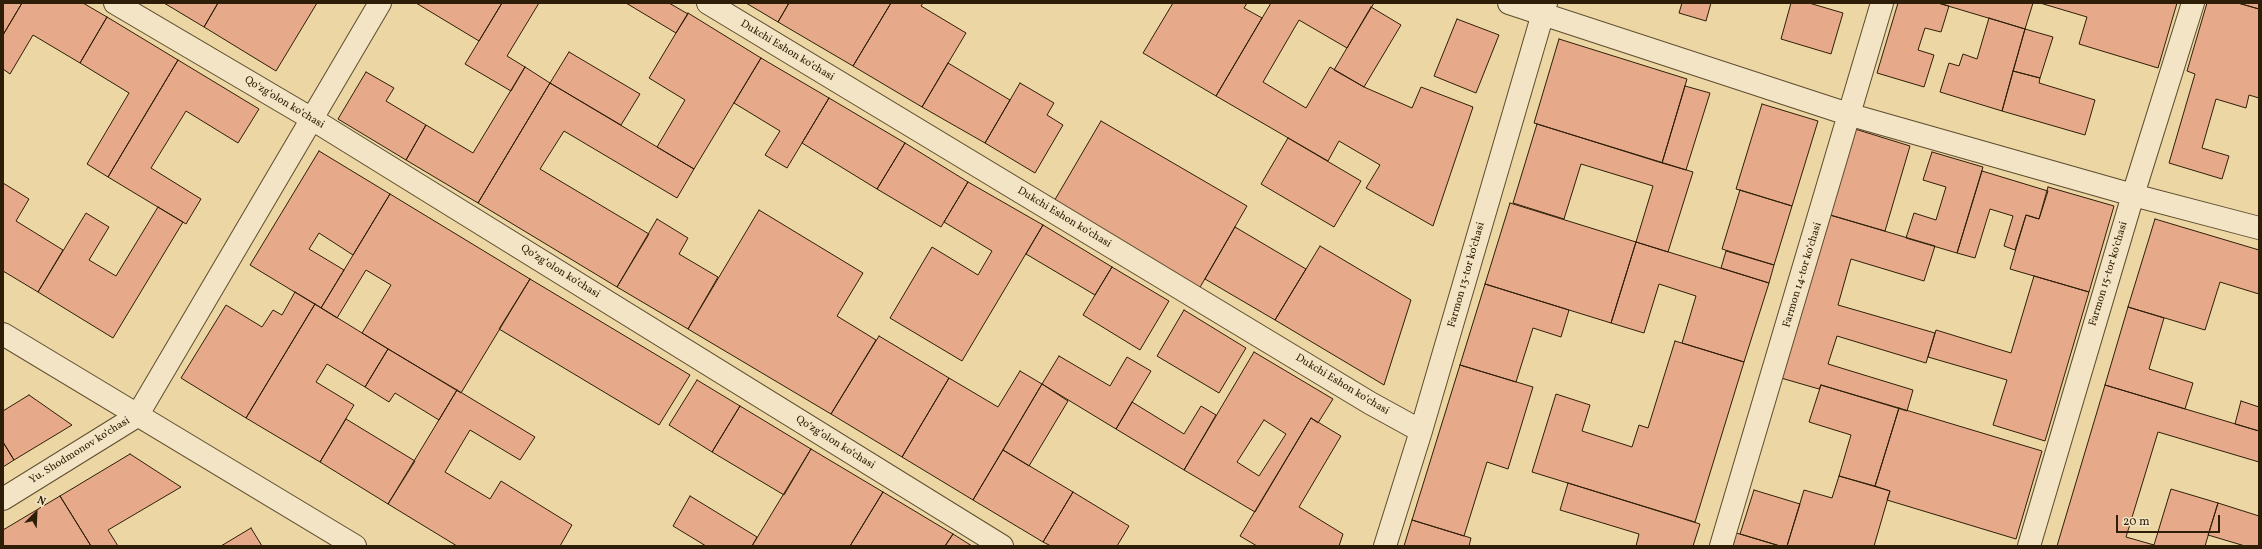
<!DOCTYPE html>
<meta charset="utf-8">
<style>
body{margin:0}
#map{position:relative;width:2262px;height:549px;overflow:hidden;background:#ebd6a4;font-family:Vollkorn,serif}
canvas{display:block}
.frame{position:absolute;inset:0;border:4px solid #2e1e07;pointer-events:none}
.north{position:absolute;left:16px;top:493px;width:40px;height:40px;-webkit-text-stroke:3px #f2e4c4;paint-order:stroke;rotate:24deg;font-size:11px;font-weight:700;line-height:16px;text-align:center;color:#2e1e07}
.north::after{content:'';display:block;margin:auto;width:14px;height:18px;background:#2e1e07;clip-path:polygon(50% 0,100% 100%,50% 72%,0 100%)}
.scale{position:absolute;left:2116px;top:515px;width:104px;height:18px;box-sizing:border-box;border:2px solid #2e1e07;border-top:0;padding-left:5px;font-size:12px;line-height:14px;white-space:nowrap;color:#2e1e07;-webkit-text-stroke:3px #f2e4c4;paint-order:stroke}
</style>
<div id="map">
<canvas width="2262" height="549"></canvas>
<div class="frame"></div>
<div class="north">N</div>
<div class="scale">20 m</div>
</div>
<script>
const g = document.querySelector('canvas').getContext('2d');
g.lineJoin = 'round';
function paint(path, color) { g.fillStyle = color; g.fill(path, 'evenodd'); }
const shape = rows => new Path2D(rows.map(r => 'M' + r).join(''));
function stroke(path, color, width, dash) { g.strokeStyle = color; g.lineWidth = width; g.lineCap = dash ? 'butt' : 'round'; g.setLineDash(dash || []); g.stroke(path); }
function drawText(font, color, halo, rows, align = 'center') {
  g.font = font + ' Vollkorn,serif'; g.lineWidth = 3; g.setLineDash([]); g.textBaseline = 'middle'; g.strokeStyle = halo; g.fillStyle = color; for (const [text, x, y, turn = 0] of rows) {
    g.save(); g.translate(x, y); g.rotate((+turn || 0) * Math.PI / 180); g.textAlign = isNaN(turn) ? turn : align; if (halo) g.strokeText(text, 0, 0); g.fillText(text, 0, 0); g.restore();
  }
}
const building = shape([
 [3,3,22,3,3,35,3,3],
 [22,3,83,3,107,17,80,63,33,35,10,74,3,69,3,35,22,3],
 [164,3,218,3,204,27,164,3],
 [218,3,317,3,276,71,204,27,218,3],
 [416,3,502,3,479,41,416,3],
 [502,3,539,3,507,56,525,67,511,91,465,64,502,3],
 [626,3,669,3,688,14,676,33,626,3],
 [746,3,789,3,778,22,746,3],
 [789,3,891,3,853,66,778,22,789,3],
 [891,3,923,3,921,6,966,33,922,107,853,66,891,3],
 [1173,3,1247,3,1244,8,1262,18,1216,96,1143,53,1173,3],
 [1271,3,1374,3,1347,48,1299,20,1263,82,1306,108,1330,67,1364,87,1412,108,1421,87,1473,107,1433,226,1366,188,1380,165,1339,141,1328,161,1216,96,1271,3],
 [1682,3,1711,3,1706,21,1679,13,1682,3],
 [1791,3,1809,3,1843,13,1831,54,1781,39,1791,3],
 [1898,3,1938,3,1949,6,1941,32,1925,28,1918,50,1934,55,1924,87,1877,73,1898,3],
 [1938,3,2033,3,2025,29,1938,3],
 [2040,3,2177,3,2158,68,2079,44,2087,17,2040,3],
 [2207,3,2238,3,2259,9,2259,98,2249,95,2246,108,2216,99,2202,148,2229,156,2222,179,2169,163,2195,74,2187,71,2207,3],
 [2238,3,2259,3,2259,9,2238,3],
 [1371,7,1401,25,1364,87,1334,70,1371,7],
 [688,13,761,58,694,169,657,147,685,100,649,78,688,13],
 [107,17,178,60,108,177,87,164,129,93,80,63,107,17],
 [1989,18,2025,29,2002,111,1940,92,1949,63,1959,66,1963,54,1977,59,1989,18],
 [1457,19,1499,35,1476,93,1434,76,1457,19],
 [2025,29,2053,37,2040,78,2013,71,2025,29],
 [1559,39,1687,79,1662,163,1534,123,1559,39],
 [569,52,640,94,621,125,550,83,569,52],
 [761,58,829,98,787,168,765,155,780,131,734,103,761,58],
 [178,60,259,109,238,143,186,111,151,168,201,199,186,224,108,177,178,60],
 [948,63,1010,100,985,143,922,107,948,63],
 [525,67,550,83,478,203,406,160,426,125,473,153,525,67],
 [2013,71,2040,78,2039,83,2095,100,2085,135,2002,111,2013,71],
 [366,72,394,88,386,101,426,125,406,160,338,119,366,72],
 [550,83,694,169,677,198,564,131,540,169,649,234,617,287,478,203,550,83],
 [1020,83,1054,103,1047,115,1063,125,1035,173,985,143,1020,83],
 [1685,86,1710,93,1686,170,1662,163,1685,86],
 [829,98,905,143,877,189,802,143,829,98],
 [1762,104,1818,121,1792,206,1736,189,1762,104],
 [1101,121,1247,206,1199,289,1053,203,1101,121],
 [1537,124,1693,172,1668,252,1636,242,1653,186,1581,164,1564,219,1513,203,1537,124],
 [1855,129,1910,146,1885,231,1830,215,1855,129],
 [1288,138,1361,181,1334,227,1261,184,1288,138],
 [905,143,968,182,941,227,877,189,905,143],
 [319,151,390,194,353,255,319,233,309,249,344,270,321,308,250,265,319,151],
 [1932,152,1983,167,1957,253,1906,238,1914,213,1936,220,1946,187,1923,180,1932,152],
 [1982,171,2048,191,2039,219,2026,215,2015,250,2004,246,2013,216,1990,209,1975,258,1957,253,1982,171],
 [968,182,1043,225,962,361,890,318,932,247,978,275,992,251,944,222,968,182],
 [3,183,29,199,16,221,63,250,38,292,3,271,3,183],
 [2048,187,2114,206,2089,292,2010,269,2026,215,2039,219,2048,187],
 [1740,190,1792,206,1774,265,1722,249,1740,190],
 [390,194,530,279,461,393,362,333,391,285,366,270,337,318,321,308,390,194],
 [1510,203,1636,242,1611,323,1485,284,1510,203],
 [158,207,183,222,113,338,38,292,86,213,109,227,89,260,116,276,158,207],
 [759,210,863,273,837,316,876,340,831,414,688,329,759,210],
 [1830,215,1935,246,1924,281,1851,259,1838,305,1935,333,1926,363,1837,336,1828,364,1913,390,1907,411,1821,385,1819,389,1781,378,1830,215],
 [657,219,688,238,679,254,718,277,688,329,617,287,657,219],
 [2155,219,2259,250,2259,294,2220,282,2205,330,2128,307,2155,219],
 [1043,225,1112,267,1095,295,1026,254,1043,225],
 [1235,227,1306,269,1275,320,1205,279,1235,227],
 [1636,242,1769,283,1744,362,1682,343,1696,296,1659,284,1644,333,1611,323,1636,242],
 [1320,246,1411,300,1384,385,1275,320,1320,246],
 [1726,251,1774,265,1769,283,1721,268,1726,251],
 [1112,267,1169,301,1140,350,1083,315,1112,267],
 [2034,276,2089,292,2045,441,1993,425,2007,380,1928,357,1936,330,2011,353,2034,276],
 [530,279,690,375,659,425,499,329,530,279],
 [1485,284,1569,310,1561,337,1533,328,1516,382,1460,365,1485,284],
 [295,292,315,304,246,418,181,378,226,305,262,327,273,310,282,315,295,292],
 [315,304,388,349,365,387,327,364,316,382,354,405,320,462,246,418,315,304],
 [2128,307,2164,318,2149,369,2193,383,2185,409,2105,385,2128,307],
 [1184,310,1246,348,1219,393,1157,356,1184,310],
 [879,336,949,378,902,457,831,414,879,336],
 [1675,341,1744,362,1695,522,1532,472,1556,394,1590,405,1582,431,1632,447,1639,425,1648,428,1675,341],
 [388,349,457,390,439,420,395,393,389,402,365,387,388,349],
 [1254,352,1333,399,1318,423,1311,418,1255,512,1184,470,1254,352],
 [1264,420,1286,434,1259,476,1237,462,1264,420],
 [1059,356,1110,386,1127,357,1151,371,1116,429,1042,384,1059,356],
 [1460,365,1533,387,1508,469,1487,462,1464,536,1412,520,1460,365],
 [1020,371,1042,384,973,500,902,457,949,378,998,407,1020,371],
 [697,380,740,406,712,452,669,425,697,380],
 [1042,384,1068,401,1029,466,1003,450,1042,384],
 [1821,385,1899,408,1875,486,1839,476,1851,435,1809,422,1821,385],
 [2105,385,2259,431,2259,462,2158,432,2126,537,2154,545,2171,489,2218,503,2205,546,2057,546,2105,385],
 [457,390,535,437,520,460,470,430,445,472,490,499,501,481,572,525,560,546,457,546,388,504,457,390],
 [29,395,72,425,14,460,3,442,3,411,29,395],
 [2241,401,2259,407,2259,431,2235,424,2241,401],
 [1132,402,1184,434,1201,406,1216,415,1184,470,1116,429,1132,402],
 [740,406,811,449,784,495,712,452,740,406],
 [1899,408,2042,451,2016,539,1887,500,1890,491,1875,486,1899,408],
 [1311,418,1341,436,1299,507,1343,534,1339,546,1257,546,1240,536,1311,418],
 [346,419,415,461,388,504,320,462,346,419],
 [3,442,14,460,3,467,3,442],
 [811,449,883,492,850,546,752,546,811,449],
 [1003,450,1073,492,1043,542,973,500,1003,450],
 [130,454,181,487,108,530,118,546,91,546,60,496,130,454],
 [1839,476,1890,491,1874,546,1787,546,1804,490,1832,498,1839,476],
 [1568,483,1700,524,1693,546,1636,546,1639,534,1560,510,1568,483],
 [1754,490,1800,504,1787,546,1780,546,1740,534,1754,490],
 [883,492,953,534,945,546,850,546,883,492],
 [1073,492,1129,526,1117,546,1051,546,1043,542,1073,492],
 [60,496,91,546,3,546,3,530,60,496],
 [690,496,757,537,752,546,706,546,673,526,690,496],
 [2218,503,2259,516,2259,546,2245,546,2208,535,2218,503],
 [1412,520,1471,538,1469,546,1404,546,1412,520],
 [251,528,262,546,221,546,251,528],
 [1736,533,1740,534,1780,546,1733,546,1736,533],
 [953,534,972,546,945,546,953,534]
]);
const minor = shape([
 [115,3,312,119,1002,546],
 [708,3,1370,403,1421,431],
 [1509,3,1851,115,2133,195,2259,228],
 [3,334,355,546],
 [3,499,137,416,380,3],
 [1385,546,1421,431,1546,3],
 [1721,546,1882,3],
 [2029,546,2133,195,2193,3]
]);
const streetNames = [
 ["Dukchi Eshon koʻchasi",787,51,31],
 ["Qoʻzgʻolon koʻchasi",284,103,31],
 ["Dukchi Eshon koʻchasi",1064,218,31],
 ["Qoʻzgʻolon koʻchasi",560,272,32],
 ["Farmon 15-tor koʻchasi",2109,274,-73],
 ["Farmon 13-tor koʻchasi",1467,275,-74],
 ["Farmon 14-tor koʻchasi",1803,275,-73],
 ["Dukchi Eshon koʻchasi",1342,385,31],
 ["Qoʻzgʻolon koʻchasi",835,443,32],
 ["Yu. Shodmonov koʻchasi",80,451,-32]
];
paint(building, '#e6aa8a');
stroke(building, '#2e1e07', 1);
stroke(minor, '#5d4c2e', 24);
stroke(minor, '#f2e4c4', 22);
drawText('11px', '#2e1e07', '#f2e4c4', streetNames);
</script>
